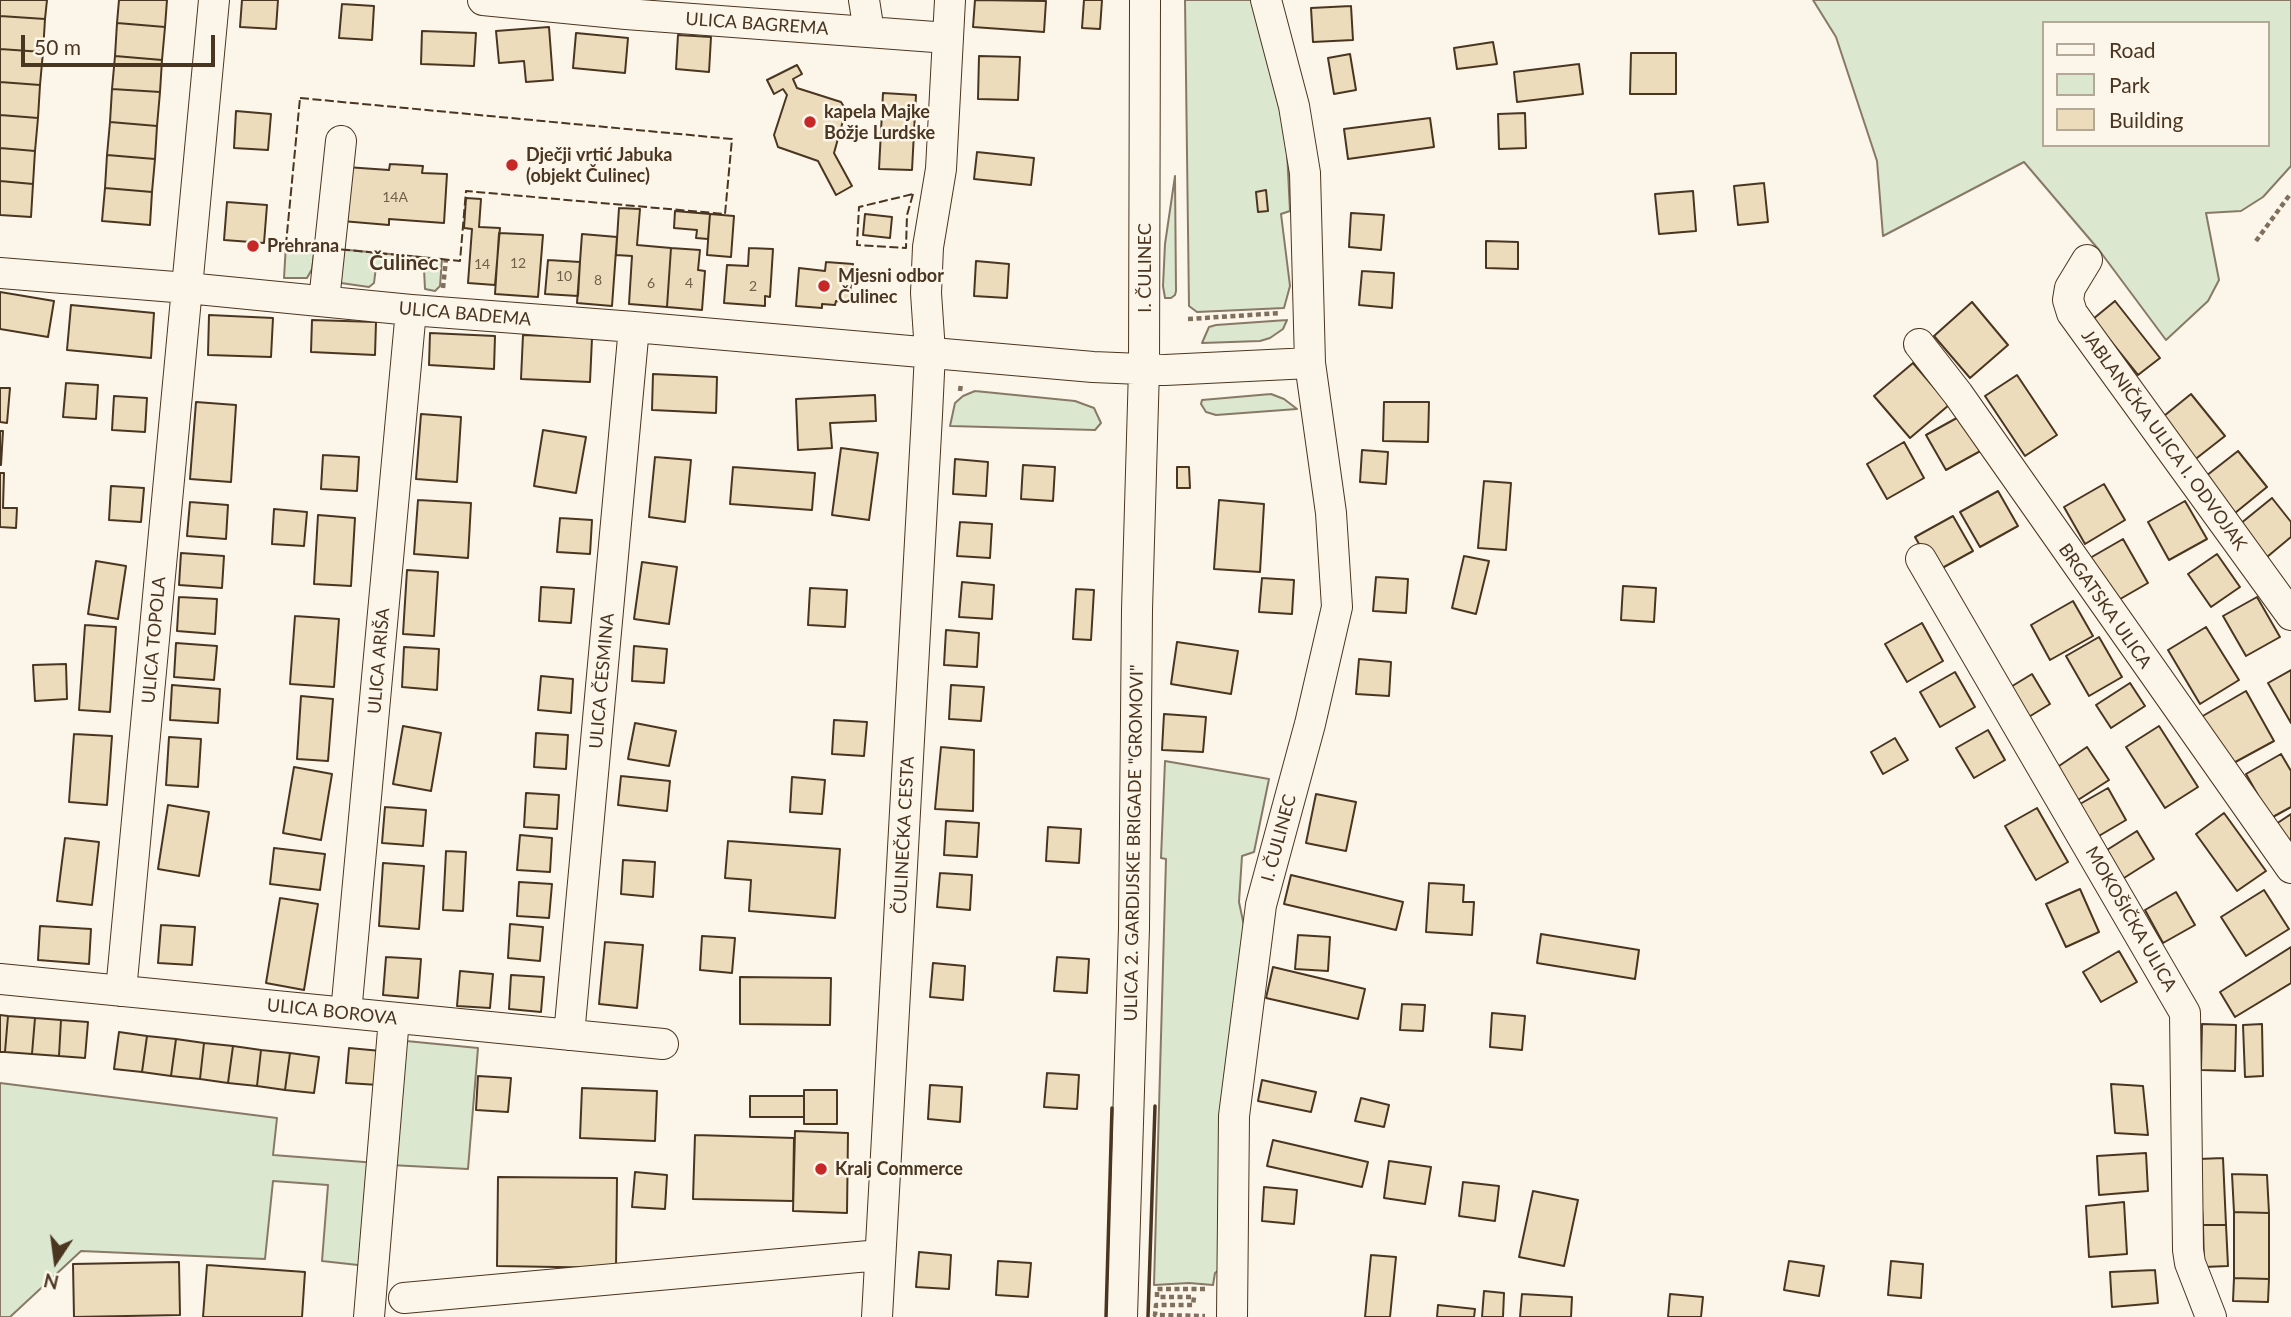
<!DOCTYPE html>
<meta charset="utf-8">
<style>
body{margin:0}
#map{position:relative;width:2291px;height:1317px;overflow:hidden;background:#fbf6e9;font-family:Lato,sans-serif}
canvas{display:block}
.legend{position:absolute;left:2042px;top:21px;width:228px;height:126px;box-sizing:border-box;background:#fbf6e9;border:2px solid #b4a999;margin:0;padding:9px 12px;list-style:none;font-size:21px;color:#4a3520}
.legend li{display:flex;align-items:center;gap:14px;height:35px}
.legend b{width:35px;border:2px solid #b4a999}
.north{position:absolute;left:21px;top:1226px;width:70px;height:70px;-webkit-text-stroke:5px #fbf6e9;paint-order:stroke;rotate:193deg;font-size:19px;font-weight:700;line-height:28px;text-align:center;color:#4a3520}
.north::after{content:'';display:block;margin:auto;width:24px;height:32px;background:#4a3520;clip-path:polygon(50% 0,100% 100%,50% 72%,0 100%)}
.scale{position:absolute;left:21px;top:35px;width:194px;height:32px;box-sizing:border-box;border:4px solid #4a3520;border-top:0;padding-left:9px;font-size:21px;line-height:24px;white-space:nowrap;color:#4a3520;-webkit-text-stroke:5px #fbf6e9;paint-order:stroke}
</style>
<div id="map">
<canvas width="2291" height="1317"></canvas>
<ul class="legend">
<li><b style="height:9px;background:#fbf6e9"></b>Road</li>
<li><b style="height:19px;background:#dce7d0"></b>Park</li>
<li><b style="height:19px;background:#ecdcbc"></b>Building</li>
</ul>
<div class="north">N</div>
<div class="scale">50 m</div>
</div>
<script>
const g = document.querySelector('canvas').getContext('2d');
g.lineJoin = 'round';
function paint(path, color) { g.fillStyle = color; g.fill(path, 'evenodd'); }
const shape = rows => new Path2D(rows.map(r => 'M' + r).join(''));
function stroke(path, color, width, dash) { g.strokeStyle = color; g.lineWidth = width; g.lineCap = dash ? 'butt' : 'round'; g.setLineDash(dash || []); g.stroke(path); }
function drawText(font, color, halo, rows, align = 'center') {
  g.font = font + ' Lato,sans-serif'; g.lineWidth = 5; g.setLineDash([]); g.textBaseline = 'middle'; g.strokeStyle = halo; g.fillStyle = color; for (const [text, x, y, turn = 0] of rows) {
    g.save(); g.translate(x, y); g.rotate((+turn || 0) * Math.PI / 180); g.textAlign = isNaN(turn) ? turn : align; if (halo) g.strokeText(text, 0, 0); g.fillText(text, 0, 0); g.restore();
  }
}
const green = shape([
 [1185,0,1256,0,1286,131,1290,211,1281,214,1290,286,1284,308,1197,312,1189,306,1185,0],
 [1813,0,2291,0,2291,166,2263,197,2241,211,2206,213,2219,280,2208,301,2166,340,2099,250,2024,162,1883,236,1877,161,1836,37,1813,0],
 [2044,23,2268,23,2268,145,2044,145,2044,23],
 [1175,176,1176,291,1175,295,1171,298,1165,298,1163,286,1165,244,1175,176],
 [286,244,315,247,312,269,307,278,284,278,286,244],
 [338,249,442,259,440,286,435,291,425,289,424,269,376,267,374,283,369,287,341,283,338,249],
 [1287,320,1283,329,1270,338,1260,341,1202,343,1209,327,1216,325,1287,320],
 [975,391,1075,401,1094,408,1101,423,1095,430,950,426,955,403,963,396,975,391],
 [1271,394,1284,399,1297,409,1216,415,1206,412,1201,404,1202,400,1271,394],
 [1165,761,1269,779,1254,852,1242,856,1239,902,1247,940,1219,1270,1215,1273,1213,1285,1189,1283,1154,1285,1166,859,1161,858,1165,761],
 [396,1040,478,1048,468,1169,390,1165,396,1040],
 [0,1083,277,1118,273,1155,377,1163,367,1266,322,1261,328,1185,273,1181,265,1259,81,1251,10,1317,0,1317,0,1083]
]);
const building = shape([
 [0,0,47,0,45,19,0,16,0,0],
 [119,0,167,0,165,27,117,23,119,0],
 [242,0,278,0,276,29,240,27,242,0],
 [975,0,1046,1,1044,32,973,27,975,0],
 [1084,0,1102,0,1100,29,1082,28,1084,0],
 [342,4,374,6,372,40,339,38,342,4],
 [1351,6,1353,40,1313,42,1311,8,1351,6],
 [0,16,45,19,43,52,0,49,0,16],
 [117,23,165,27,162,60,115,56,117,23],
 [549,27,553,80,526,82,524,61,499,63,496,31,549,27],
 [422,31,476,33,474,66,421,64,422,31],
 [576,33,628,38,625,73,573,68,576,33],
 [678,35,711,37,709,72,676,69,678,35],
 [1493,42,1497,64,1457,69,1454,48,1493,42],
 [0,49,43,52,40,85,0,82,0,49],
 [1631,53,1676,53,1676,94,1630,94,1631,53],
 [1350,54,1356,90,1334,94,1328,58,1350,54],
 [115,56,162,60,160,92,112,89,115,56],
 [979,56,1020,57,1018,100,978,99,979,56],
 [1579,64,1583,94,1517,102,1514,72,1579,64],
 [797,65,802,74,793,79,797,88,841,102,846,110,834,153,852,186,836,195,818,161,778,147,774,135,787,95,783,89,774,94,767,80,797,65],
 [0,82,40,85,38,118,0,115,0,82],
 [112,89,160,92,157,126,110,122,112,89],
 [883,93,916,95,912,170,879,169,883,93],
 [236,111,271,114,268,150,234,148,236,111],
 [1525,113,1526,148,1499,149,1498,114,1525,113],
 [0,115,38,118,35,151,0,148,0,115],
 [1430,118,1434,147,1348,159,1344,129,1430,118],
 [110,122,157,126,155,159,107,155,110,122],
 [0,148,35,151,33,184,0,181,0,148],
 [977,152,1034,158,1031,185,974,179,977,152],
 [107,155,155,159,152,192,105,188,107,155],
 [390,164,423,166,422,173,447,174,444,223,389,219,389,225,342,221,346,167,389,170,390,164],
 [0,181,33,184,31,217,0,215,0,181],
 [1764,183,1768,222,1738,225,1734,186,1764,183],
 [105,188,152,192,150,225,102,221,105,188],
 [1266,190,1268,211,1258,212,1256,192,1266,190],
 [1693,191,1696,231,1659,234,1655,194,1693,191],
 [466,198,481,199,479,227,500,228,495,285,468,283,472,229,464,228,466,198],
 [227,202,267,205,264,243,224,240,227,202],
 [619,208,640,209,637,245,671,248,667,307,629,304,632,256,616,255,619,208],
 [675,211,710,214,708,239,696,238,697,230,674,228,675,211],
 [1351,213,1384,215,1381,250,1349,247,1351,213],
 [710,214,734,216,731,257,707,255,710,214],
 [865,214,892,217,890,238,863,235,865,214],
 [499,233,543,235,538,297,495,294,499,233],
 [582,234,617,237,612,306,577,303,582,234],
 [1486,241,1518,242,1518,269,1486,268,1486,241],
 [671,248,700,250,698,270,705,271,702,310,667,307,671,248],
 [749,248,773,249,770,297,765,296,765,306,724,303,727,265,748,266,749,248],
 [548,260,580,262,578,296,545,294,548,260],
 [976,261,1009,264,1007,298,974,296,976,261],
 [826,262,853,264,849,303,836,301,835,305,822,304,822,308,796,306,799,268,825,271,826,262],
 [1362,271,1394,273,1392,308,1359,305,1362,271],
 [0,292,54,301,48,337,0,329,0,292],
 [2115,301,2160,358,2138,375,2093,319,2115,301],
 [1972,302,2008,345,1970,378,1934,336,1972,302],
 [71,305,154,313,151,358,67,350,71,305],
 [209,315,273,318,271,357,208,355,209,315],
 [312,320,376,322,375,355,311,352,312,320],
 [430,333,495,336,494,369,429,365,430,333],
 [523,335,592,338,590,382,521,379,523,335],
 [1913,363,1949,405,1910,438,1874,396,1913,363],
 [653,374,717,377,716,413,652,410,653,374],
 [2017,375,2057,435,2025,456,1985,396,2017,375],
 [66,383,98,385,96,419,63,417,66,383],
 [0,388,10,388,7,423,0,422,0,388],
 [2191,394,2225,436,2193,461,2159,420,2191,394],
 [875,395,876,421,830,423,832,448,798,450,796,399,875,395],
 [114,396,147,398,145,432,112,430,114,396],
 [196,402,236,405,231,482,190,479,196,402],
 [1384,402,1429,402,1428,442,1383,441,1384,402],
 [421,414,461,417,457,482,416,479,421,414],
 [1964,414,1984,449,1946,470,1926,435,1964,414],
 [543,430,586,437,576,493,534,486,543,430],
 [0,431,3,431,1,465,0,465,0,431],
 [1904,442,1924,478,1887,499,1867,464,1904,442],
 [841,448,878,453,869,520,832,515,841,448],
 [1362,450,1388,452,1386,484,1360,482,1362,450],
 [2238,451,2267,487,2235,513,2206,476,2238,451],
 [323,455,359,457,357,491,321,489,323,455],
 [655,457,691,460,685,522,649,517,655,457],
 [955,459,988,462,986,496,953,494,955,459],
 [1023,465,1055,467,1053,501,1021,499,1023,465],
 [733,467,815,473,812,510,730,504,733,467],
 [1177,467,1189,467,1190,488,1177,488,1177,467],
 [0,473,4,473,3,508,17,508,16,528,0,527,0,473],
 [1484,481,1511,483,1506,550,1478,548,1484,481],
 [2104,484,2125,520,2085,544,2064,507,2104,484],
 [111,486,144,488,141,522,109,520,111,486],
 [1998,491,2018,526,1980,547,1960,512,1998,491],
 [2272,498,2291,522,2291,537,2267,557,2240,524,2272,498],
 [418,500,471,503,468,558,414,554,418,500],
 [1219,500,1264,504,1260,572,1214,569,1219,500],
 [2185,501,2207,539,2169,560,2148,522,2185,501],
 [190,502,228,505,226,539,187,536,190,502],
 [274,509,307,512,304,546,272,544,274,509],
 [318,515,355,518,351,586,314,584,318,515],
 [1953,516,1973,551,1935,572,1915,537,1953,516],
 [560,518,592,520,590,554,557,552,560,518],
 [960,522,992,524,990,558,957,556,960,522],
 [2123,539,2148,583,2115,602,2090,558,2123,539],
 [181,553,224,556,222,588,179,585,181,553],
 [2217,554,2240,587,2211,607,2188,574,2217,554],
 [1464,556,1489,561,1476,614,1452,608,1464,556],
 [96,561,126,566,118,619,88,614,96,561],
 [642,562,677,567,669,624,634,619,642,562],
 [407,570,438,572,434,636,403,634,407,570],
 [1376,577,1408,579,1406,613,1373,611,1376,577],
 [1262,578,1294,580,1292,614,1259,612,1262,578],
 [962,582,994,585,992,619,959,617,962,582],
 [1623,586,1656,588,1654,622,1621,620,1623,586],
 [541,587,574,589,571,623,539,621,541,587],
 [810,588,847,590,845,627,808,625,810,588],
 [1076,589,1094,590,1091,640,1073,639,1076,589],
 [179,597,217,599,215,634,177,631,179,597],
 [2257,597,2280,637,2246,656,2223,616,2257,597],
 [2073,601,2093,636,2050,660,2031,625,2073,601],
 [295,616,339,619,334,687,290,684,295,616],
 [1922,623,1943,661,1907,682,1885,644,1922,623],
 [85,625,116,627,110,712,79,710,85,625],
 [2206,627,2239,680,2200,704,2168,650,2206,627],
 [946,630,979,633,977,667,944,665,946,630],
 [2099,637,2122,677,2089,696,2066,656,2099,637],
 [1177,642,1238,651,1231,694,1171,684,1177,642],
 [176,643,217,646,214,680,174,677,176,643],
 [634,646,667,649,664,683,632,681,634,646],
 [404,647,439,649,437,690,402,687,404,647],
 [1359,659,1391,662,1389,696,1356,694,1359,659],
 [66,664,67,699,35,701,33,665,66,664],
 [2291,670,2291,723,2268,683,2291,670],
 [1955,672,1975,707,1940,727,1920,692,1955,672],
 [2032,674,2050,704,2027,718,2009,688,2032,674],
 [541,676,573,679,571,713,538,710,541,676],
 [2130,683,2145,706,2111,728,2096,705,2130,683],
 [172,685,220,689,218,723,170,720,172,685],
 [951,685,984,687,981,721,949,719,951,685],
 [2246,691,2274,741,2228,766,2201,717,2246,691],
 [301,696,333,699,328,761,297,759,301,696],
 [1164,714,1206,717,1203,752,1162,750,1164,714],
 [834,720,867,722,864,756,832,754,834,720],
 [635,723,676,731,669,766,628,759,635,723],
 [403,726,441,733,431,791,393,784,403,726],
 [2159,726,2198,787,2165,808,2126,747,2159,726],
 [1988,730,2005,760,1974,778,1956,748,1988,730],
 [536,733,568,735,566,769,534,767,536,733],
 [74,734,112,736,107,805,69,802,74,734],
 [169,737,201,739,198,787,166,785,169,737],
 [1895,738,1908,760,1883,774,1871,752,1895,738],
 [941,747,974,750,973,811,935,809,941,747],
 [2087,747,2109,780,2078,800,2056,768,2087,747],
 [2281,754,2291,771,2291,807,2271,818,2246,774,2281,754],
 [294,767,332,774,321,840,283,833,294,767],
 [621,776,670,781,667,811,618,805,621,776],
 [792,777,825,780,822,814,790,812,792,777],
 [2108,788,2126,820,2092,840,2073,808,2108,788],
 [526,793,559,795,557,829,524,827,526,793],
 [1316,794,1356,802,1346,851,1306,843,1316,794],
 [168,805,209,812,199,876,158,869,168,805],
 [385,807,426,810,423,846,382,843,385,807],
 [2037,808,2068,862,2036,880,2005,826,2037,808],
 [2224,813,2266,871,2237,891,2196,834,2224,813],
 [2291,814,2291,853,2273,826,2291,814],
 [946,821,979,823,977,857,944,855,946,821],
 [1048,827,1081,829,1079,863,1046,861,1048,827],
 [2137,831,2154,859,2116,883,2099,855,2137,831],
 [520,835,552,838,550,872,517,870,520,835],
 [65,838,99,842,92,905,57,901,65,838],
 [728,841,840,849,835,918,749,911,751,880,725,878,728,841],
 [274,848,325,854,320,890,270,884,274,848],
 [446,851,466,852,463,911,443,910,446,851],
 [623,860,655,862,653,897,621,894,623,860],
 [383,863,424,866,419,929,379,926,383,863],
 [940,873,972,875,970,910,937,907,940,873],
 [1291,875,1403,902,1396,930,1284,904,1291,875],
 [519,882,552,884,549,918,517,916,519,882],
 [1429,883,1464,885,1463,902,1474,902,1472,935,1426,932,1429,883],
 [2080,889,2099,932,2066,947,2046,904,2080,889],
 [2264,890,2289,929,2246,956,2221,917,2264,890],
 [2176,892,2195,925,2163,943,2145,910,2176,892],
 [280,898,318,904,304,990,266,983,280,898],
 [510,924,543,927,540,961,508,958,510,924],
 [161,925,195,927,192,965,158,963,161,925],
 [40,926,91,929,89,964,38,960,40,926],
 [1541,934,1639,950,1635,979,1537,963,1541,934],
 [1298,935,1330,937,1328,971,1295,969,1298,935],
 [702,936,735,938,732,973,700,970,702,936],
 [605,942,643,945,637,1008,599,1004,605,942],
 [2291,947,2291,983,2235,1017,2220,992,2291,947],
 [2119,951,2137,982,2101,1002,2083,972,2119,951],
 [386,957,421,959,418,998,383,995,386,957],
 [1057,957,1089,959,1087,993,1054,991,1057,957],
 [933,963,965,966,963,1000,930,997,933,963],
 [1273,967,1365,989,1358,1019,1266,998,1273,967],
 [460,971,493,974,490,1008,457,1006,460,971],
 [511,975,544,977,541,1012,509,1009,511,975],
 [740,977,831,978,830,1025,740,1024,740,977],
 [1402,1004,1425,1005,1423,1031,1400,1030,1402,1004],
 [1492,1013,1525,1016,1522,1050,1490,1047,1492,1013],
 [0,1015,8,1016,5,1052,0,1052,0,1015],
 [8,1016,35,1018,32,1054,5,1052,8,1016],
 [35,1018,61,1020,59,1056,32,1054,35,1018],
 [61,1020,88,1022,85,1058,59,1056,61,1020],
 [2202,1024,2236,1025,2235,1071,2201,1070,2202,1024],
 [2262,1024,2263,1076,2245,1077,2243,1025,2262,1024],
 [119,1032,147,1036,142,1072,114,1069,119,1032],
 [147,1036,176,1039,171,1076,142,1072,147,1036],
 [176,1039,204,1043,200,1079,171,1076,176,1039],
 [204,1043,233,1046,228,1083,200,1079,204,1043],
 [233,1046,261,1050,257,1086,228,1083,233,1046],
 [349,1048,381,1051,379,1085,346,1083,349,1048],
 [261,1050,290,1053,285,1090,257,1086,261,1050],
 [290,1053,319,1057,314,1093,285,1090,290,1053],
 [1047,1073,1079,1075,1077,1109,1044,1107,1047,1073],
 [478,1076,511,1078,508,1112,476,1110,478,1076],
 [1262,1080,1316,1092,1311,1112,1258,1101,1262,1080],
 [2111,1084,2143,1086,2148,1135,2115,1133,2111,1084],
 [930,1085,962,1087,960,1122,928,1119,930,1085],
 [582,1088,657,1091,655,1141,580,1138,582,1088],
 [804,1090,837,1090,837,1124,804,1124,804,1090],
 [750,1096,804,1096,804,1117,750,1117,750,1096],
 [1361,1098,1389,1105,1384,1127,1355,1121,1361,1098],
 [795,1131,848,1133,847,1213,793,1211,795,1131],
 [695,1135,794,1138,793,1201,693,1199,695,1135],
 [1273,1140,1368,1162,1362,1187,1267,1166,1273,1140],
 [2146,1153,2148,1191,2099,1195,2097,1156,2146,1153],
 [2223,1158,2226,1225,2203,1225,2199,1159,2223,1158],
 [1389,1161,1431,1167,1425,1204,1384,1198,1389,1161],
 [635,1172,667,1175,665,1209,632,1207,635,1172],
 [2232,1174,2267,1175,2269,1213,2234,1212,2232,1174],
 [498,1177,617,1178,616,1268,497,1266,498,1177],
 [1463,1182,1499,1186,1495,1221,1459,1216,1463,1182],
 [1264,1187,1297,1190,1294,1224,1262,1221,1264,1187],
 [1533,1191,1578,1200,1564,1266,1519,1257,1533,1191],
 [2124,1202,2127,1254,2089,1257,2086,1206,2124,1202],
 [2234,1212,2269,1213,2269,1279,2234,1278,2234,1212],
 [2203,1225,2226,1225,2228,1266,2204,1267,2203,1225],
 [919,1252,951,1255,949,1289,916,1287,919,1252],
 [1371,1255,1396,1257,1390,1317,1365,1317,1371,1255],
 [998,1261,1031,1263,1028,1297,996,1295,998,1261],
 [1789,1261,1824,1266,1819,1296,1784,1290,1789,1261],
 [1891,1261,1923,1264,1921,1298,1888,1295,1891,1261],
 [179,1262,180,1315,74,1317,73,1264,179,1262],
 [207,1265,305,1272,302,1317,203,1317,207,1265],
 [2155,1270,2158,1303,2112,1307,2110,1272,2155,1270],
 [2234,1278,2269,1279,2268,1302,2233,1301,2234,1278],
 [1484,1291,1504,1293,1503,1317,1482,1317,1484,1291],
 [1522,1294,1572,1297,1571,1317,1520,1317,1522,1294],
 [1670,1294,1703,1297,1701,1317,1668,1317,1670,1294],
 [1438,1305,1475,1309,1474,1317,1437,1317,1438,1305]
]);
const path = shape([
 [2256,241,2291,193],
 [443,288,446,259],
 [1188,319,1281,313],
 [960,391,961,384],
 [1205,1289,1157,1289,1157,1297,1194,1297,1193,1305,1156,1305,1155,1315,1205,1316]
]);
const minor = shape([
 [483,0,626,14,948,38],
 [864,0,869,32],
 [2087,260,2070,288,2068,300,2072,313,2291,615],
 [0,273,187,288,411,310,634,327,1093,367,1165,370,1310,363],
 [324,301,341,141],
 [1919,344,1958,394,2291,868],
 [1921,559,2185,1013,2188,1250,2190,1263,2211,1317],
 [0,979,663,1044],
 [121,991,214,0],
 [346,1013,411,310],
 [569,1035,634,327],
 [404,1298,880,1255],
 [369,1317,394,1018],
 [877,1317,927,415,930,352,926,293,928,247,941,169,950,0],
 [1122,1317,1134,928,1137,610,1144,369,1145,0],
 [1232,1317,1234,1116,1261,905,1310,724,1337,607,1331,513,1310,363,1305,173,1294,106,1266,0]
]);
const fence = shape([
 [300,98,732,139,725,214,466,191,460,261,286,244,300,98],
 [913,194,907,215,906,248,857,245,859,207,913,194]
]);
const wall = shape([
 [1106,1317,1112,1108],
 [1148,1317,1155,1106]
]);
const markers = [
 [810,122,7,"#c62828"],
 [512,165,7,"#c62828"],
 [253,246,7,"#c62828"],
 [824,286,7,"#c62828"],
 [821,1169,7,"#c62828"]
];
const numberNames = [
 ["14A",395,197],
 ["12",518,263],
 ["14",482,264],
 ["10",564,276],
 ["8",598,280],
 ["6",651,283],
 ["4",689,283],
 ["2",753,286]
];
const streetNames = [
 ["ULICA BAGREMA",757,24,4],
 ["I. ČULINEC",1145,268,-90],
 ["ULICA BADEMA",465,314,5],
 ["JABLANIČKA ULICA I. ODVOJAK",2164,440,54],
 ["BRGATSKA ULICA",2105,606,55],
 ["ULICA TOPOLA",154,640,-85],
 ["ULICA ARIŠA",379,661,-85],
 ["ULICA ČESMINA",602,681,-85],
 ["ČULINEČKA CESTA",904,835,-87],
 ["I. ČULINEC",1279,838,-75],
 ["ULICA 2. GARDIJSKE BRIGADE \"GROMOVI\"",1134,843,-89],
 ["MOKOŠIČKA ULICA",2131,919,60],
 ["ULICA BOROVA",332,1012,6]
];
const poiNames = [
 ["kapela Majke",824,112],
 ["Božje Lurdske",824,133],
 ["Dječji vrtić Jabuka",526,155],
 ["(objekt Čulinec)",526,176],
 ["Prehrana",267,246],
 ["Mjesni odbor",838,276],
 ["Čulinec",838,297],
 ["Kralj Commerce",835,1169]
];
const quarterNames = [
 ["Čulinec",404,263]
];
paint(green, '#dce7d0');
stroke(green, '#887966', 2);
paint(building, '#ecdcbc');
stroke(building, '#4a3520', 2);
stroke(minor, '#4a3520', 32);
stroke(path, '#7f6f5c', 4.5, [5, 3.5]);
stroke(minor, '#fbf6e9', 30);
stroke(fence, '#4a3520', 2, [9, 3.5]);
stroke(wall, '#4a3520', 3.5);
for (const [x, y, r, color] of markers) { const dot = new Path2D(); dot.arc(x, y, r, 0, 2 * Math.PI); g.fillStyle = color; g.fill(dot); stroke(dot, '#fbf6e9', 2.5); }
drawText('14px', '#725f47', null, numberNames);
drawText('18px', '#4a3520', '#fbf6e9', streetNames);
drawText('bold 18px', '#4a3520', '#fbf6e9', poiNames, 'left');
drawText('bold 21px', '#4a3520', '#fbf6e9', quarterNames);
</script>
